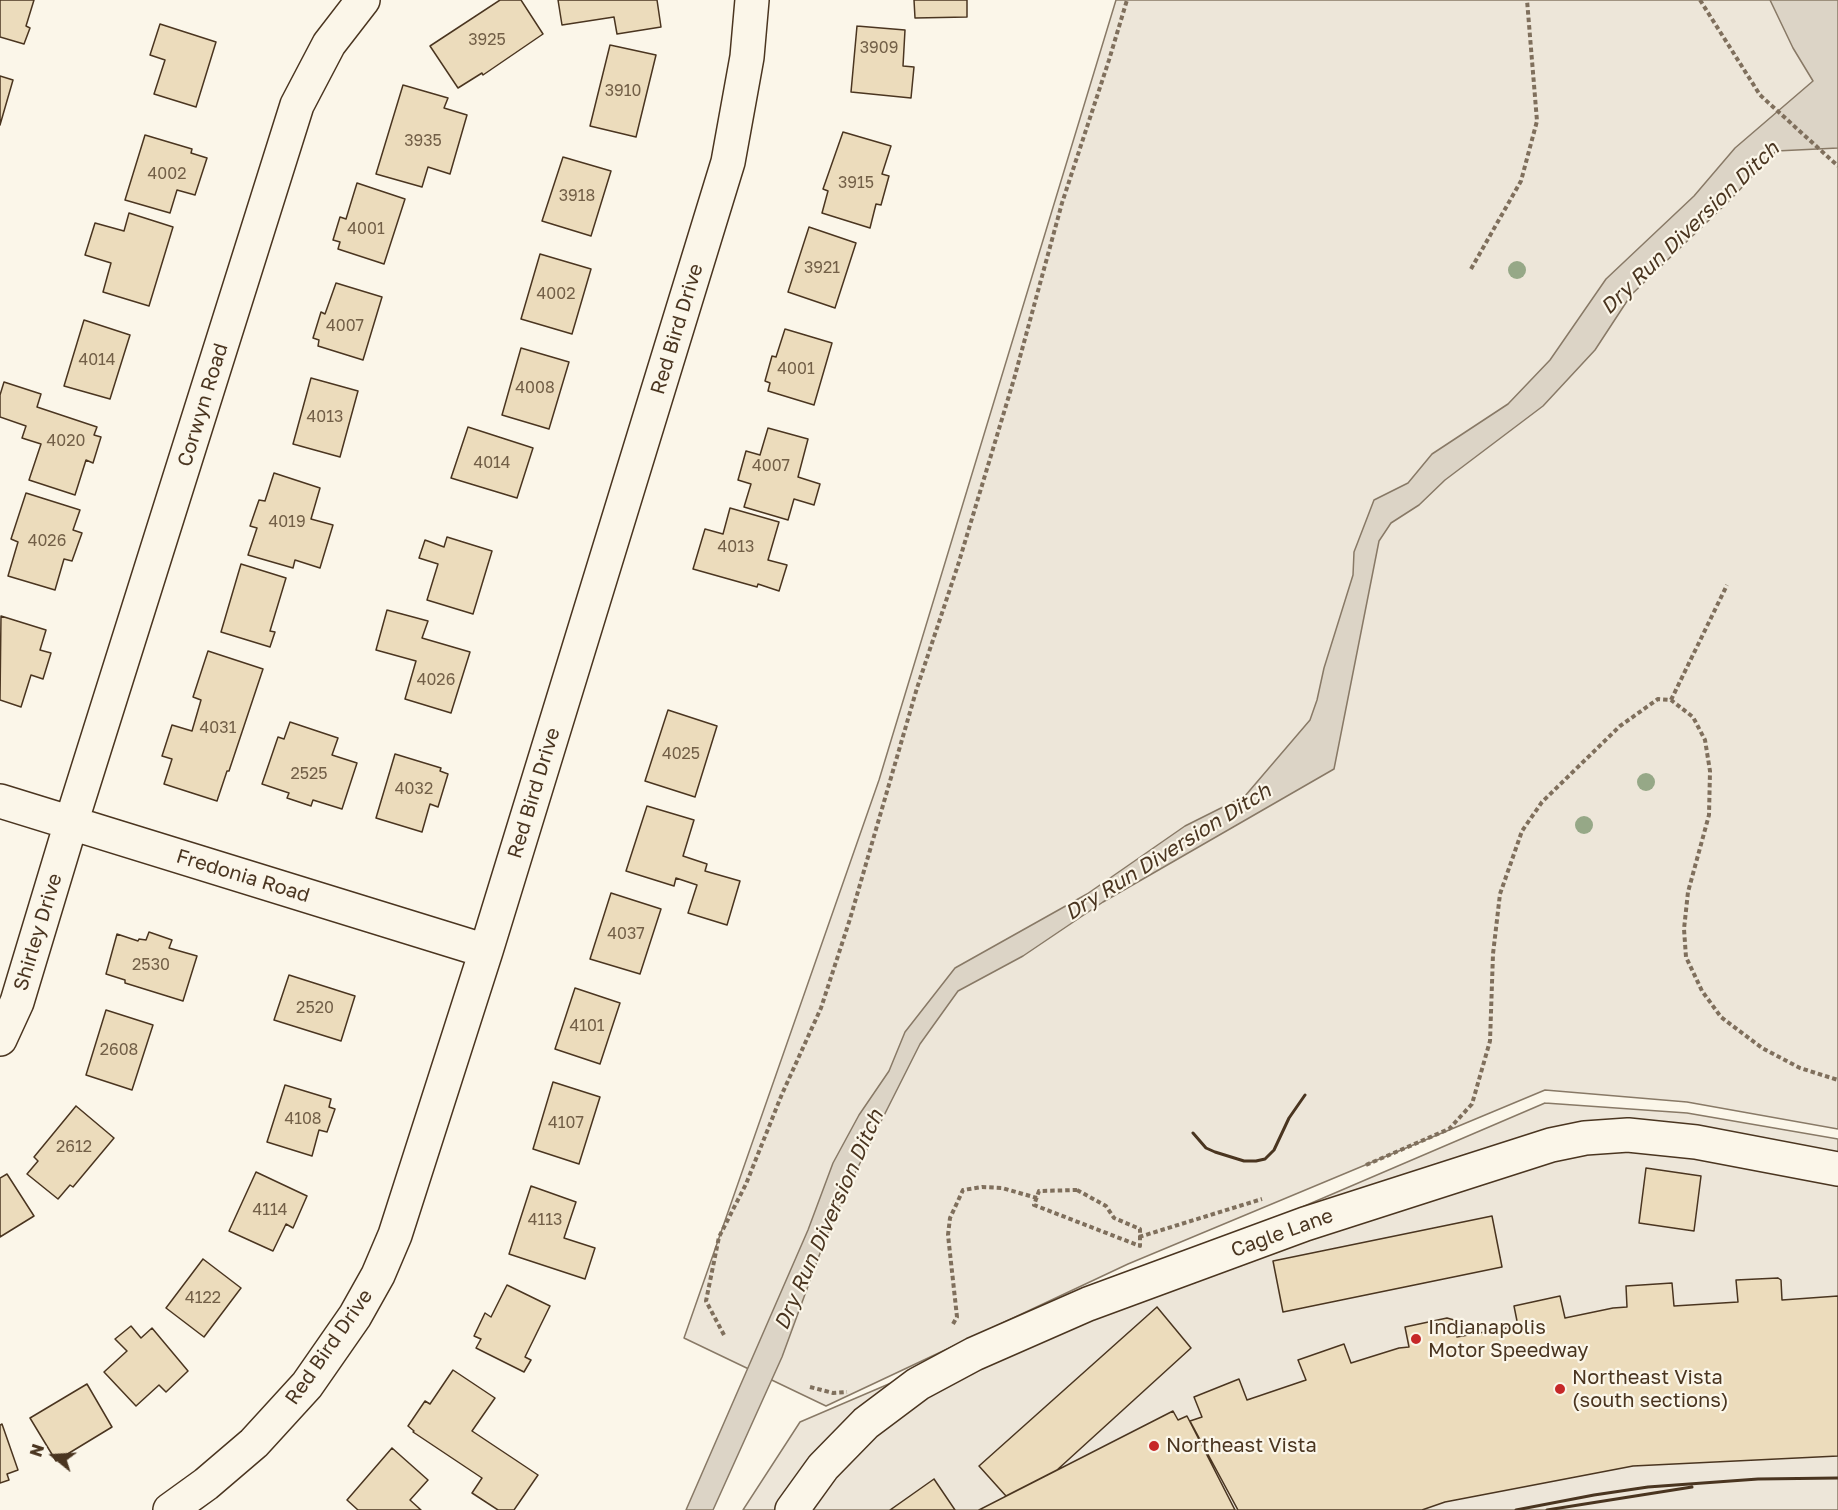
<!DOCTYPE html>
<style>
body{margin:0}
#map{position:relative;width:1838px;height:1510px;overflow:hidden;background:#fbf6e9;font-family:"Golos Text",sans-serif}
canvas{display:block}
.north{position:absolute;left:24px;top:1426px;width:60px;height:60px;-webkit-text-stroke:4px #fbf6e9;paint-order:stroke;rotate:288deg;font-size:16px;font-weight:700;line-height:24px;text-align:center;color:#4a3520}
.north::after{content:'';display:block;margin:auto;width:21px;height:27px;background:#4a3520;clip-path:polygon(50% 0,100% 100%,50% 72%,0 100%)}
</style>
<div id="map">
<canvas width="1838" height="1510"></canvas>
<div class="north">N</div>
</div>
<script>
const g = document.querySelector('canvas').getContext('2d');
g.lineJoin = 'round';
function paint(path, color) { g.fillStyle = color; g.fill(path, 'evenodd'); }
const shape = rows => new Path2D(rows.map(r => 'M' + r).join(''));
function stroke(path, color, width, dash) { g.strokeStyle = color; g.lineWidth = width; g.lineCap = dash ? 'butt' : 'round'; g.setLineDash(dash || []); g.stroke(path); }
function drawText(font, color, halo, rows, align = 'center') {
  g.font = font + ' "Golos Text",sans-serif'; g.lineWidth = 4.5; g.setLineDash([]); g.textBaseline = 'middle'; g.strokeStyle = halo; g.fillStyle = color; for (const [text, x, y, turn = 0] of rows) {
    g.save(); g.translate(x, y); g.rotate((+turn || 0) * Math.PI / 180); g.textAlign = isNaN(turn) ? turn : align; if (halo) g.strokeText(text, 0, 0); g.fillText(text, 0, 0); g.restore();
  }
}
const green = shape([
 [1116,0,1838,0,1838,1129,1687,1102,1545,1090,1128,1264,826,1406,684,1338,879,780,1116,0],
 [1545,1103,1687,1113,1838,1139,1838,1510,743,1510,800,1422,1545,1103]
]);
const water = shape([
 [1770,0,1838,0,1838,148,1776,151,1731,199,1631,295,1595,350,1543,406,1445,480,1419,505,1391,523,1379,541,1334,769,1103,902,1023,956,958,991,920,1044,851,1181,826,1237,782,1357,713,1510,686,1510,808,1230,833,1163,859,1115,889,1071,905,1032,955,968,1087,894,1185,826,1245,796,1310,720,1317,700,1324,668,1353,575,1354,552,1374,500,1408,483,1432,454,1508,404,1550,360,1606,279,1694,196,1735,148,1813,81,1793,48,1770,0]
]);
const building = shape([
 [0,0,34,0,26,26,30,28,24,44,0,37,0,0],
 [500,0,521,0,543,34,483,75,482,73,458,88,430,46,500,0],
 [558,0,657,0,661,27,617,34,614,17,562,25,558,0],
 [914,0,967,0,967,17,915,18,914,0],
 [160,24,216,42,196,107,154,94,165,60,150,55,160,24],
 [857,26,905,30,903,66,914,67,911,98,851,92,857,26],
 [610,45,656,55,636,137,590,126,610,45],
 [0,76,13,80,0,125,0,76],
 [403,85,448,98,444,108,467,115,450,174,428,167,422,187,376,174,403,85],
 [843,132,891,146,882,174,889,176,881,205,876,204,870,228,822,213,828,191,823,189,843,132],
 [145,135,192,149,191,153,207,158,195,195,177,190,170,213,125,200,145,135],
 [563,157,611,171,591,236,542,221,563,157],
 [357,183,405,199,384,264,338,249,340,242,333,240,340,217,346,219,357,183],
 [129,213,173,227,149,306,103,292,111,263,85,255,95,223,124,231,129,213],
 [809,227,856,243,835,308,788,292,809,227],
 [540,254,591,269,572,334,521,319,540,254],
 [336,283,382,297,363,360,318,346,319,340,313,338,321,312,325,314,336,283],
 [84,320,130,335,110,399,64,386,84,320],
 [785,329,832,343,814,405,768,391,770,383,765,381,772,356,776,357,785,329],
 [521,348,569,362,549,429,502,415,521,348],
 [311,378,358,391,340,457,293,444,311,378],
 [4,382,41,394,37,407,97,427,94,435,101,437,93,463,86,460,75,495,29,480,41,444,22,438,26,426,0,417,0,395,4,382],
 [468,427,533,448,517,498,451,478,468,427],
 [768,428,808,439,798,477,820,484,814,505,794,499,788,520,744,507,751,484,738,480,746,451,760,455,768,428],
 [274,473,320,488,311,519,333,525,320,568,295,560,293,568,248,555,257,528,250,526,259,500,265,501,274,473],
 [26,493,80,510,73,530,82,533,72,561,64,559,55,590,8,576,18,542,11,539,26,493],
 [730,508,779,522,768,560,787,565,779,591,758,584,757,587,693,569,705,529,723,534,730,508],
 [447,537,492,551,473,614,427,600,438,564,419,558,425,540,444,547,447,537],
 [241,564,286,578,270,631,275,632,270,647,221,632,241,564],
 [387,610,428,621,422,638,470,652,451,713,405,699,416,661,376,650,387,610],
 [1,616,46,630,40,650,51,653,43,679,31,675,21,707,0,700,1,616],
 [208,651,263,669,229,771,227,771,217,801,164,784,172,759,162,756,172,725,192,731,201,700,193,697,208,651],
 [668,710,717,726,695,797,645,781,668,710],
 [290,722,338,738,332,755,357,763,342,809,313,800,311,806,287,798,289,793,262,784,278,737,284,739,290,722],
 [395,754,441,768,440,771,448,774,438,807,430,804,422,832,376,818,395,754],
 [647,806,694,820,683,856,707,864,705,871,740,881,727,925,688,913,697,885,676,878,674,886,626,871,647,806],
 [611,893,661,909,640,974,590,959,611,893],
 [149,932,172,940,169,948,197,956,183,1001,125,983,125,980,106,974,117,934,138,941,139,939,146,940,149,932],
 [289,975,355,996,341,1041,274,1020,289,975],
 [575,988,620,1003,600,1064,555,1049,575,988],
 [106,1010,153,1025,132,1090,86,1075,106,1010],
 [553,1082,600,1097,579,1164,533,1149,553,1082],
 [285,1085,331,1099,329,1107,335,1109,327,1132,319,1130,312,1156,267,1142,285,1085],
 [76,1106,114,1138,73,1187,70,1185,58,1199,27,1174,38,1161,34,1157,76,1106],
 [1646,1168,1701,1176,1694,1231,1639,1223,1646,1168],
 [256,1172,307,1196,293,1228,286,1224,273,1251,229,1231,256,1172],
 [7,1174,34,1216,0,1237,0,1178,7,1174],
 [531,1186,576,1202,564,1238,595,1248,585,1279,509,1254,531,1186],
 [1492,1216,1502,1267,1283,1312,1273,1261,1492,1216],
 [203,1259,241,1288,204,1337,166,1308,203,1259],
 [1778,1278,1781,1280,1782,1300,1838,1296,1838,1456,1633,1466,1445,1502,1422,1510,1238,1510,1190,1421,1202,1417,1194,1397,1239,1379,1247,1400,1306,1380,1298,1360,1344,1344,1351,1363,1399,1348,1409,1347,1405,1327,1447,1318,1454,1320,1457,1337,1518,1326,1514,1306,1560,1296,1565,1318,1613,1308,1627,1307,1626,1286,1672,1283,1674,1306,1738,1302,1736,1280,1778,1278],
 [507,1285,550,1306,525,1357,531,1360,524,1372,476,1348,481,1339,474,1336,485,1313,491,1317,507,1285],
 [1157,1307,1191,1348,1057,1470,1006,1496,979,1466,1157,1307],
 [131,1326,141,1338,152,1328,188,1371,166,1392,159,1385,136,1406,104,1372,127,1351,115,1339,131,1326],
 [453,1370,495,1398,472,1431,538,1475,514,1510,498,1510,472,1493,482,1478,413,1432,414,1431,408,1426,425,1401,430,1404,453,1370],
 [87,1384,112,1427,56,1461,30,1418,87,1384],
 [1173,1411,1178,1420,1187,1416,1235,1510,979,1510,1173,1411],
 [2,1424,18,1470,7,1474,9,1480,0,1483,0,1425,2,1424],
 [392,1448,428,1480,410,1500,421,1510,358,1510,347,1500,392,1448],
 [934,1479,955,1510,890,1510,934,1479]
]);
const path = shape([
 [1700,0,1760,95,1838,166],
 [1471,269,1521,181,1537,121,1527,0],
 [1671,700,1727,585],
 [1366,1165,1449,1129,1472,1104,1490,1041,1493,954,1500,894,1522,831,1542,802,1620,726,1658,699,1671,700,1693,717,1705,740,1710,771,1709,815,1688,892,1684,929,1686,957,1702,991,1721,1017,1762,1048,1800,1068,1838,1080],
 [1077,1190,1106,1206,1114,1218,1140,1229,1140,1246,1034,1205,1039,1191,1077,1190],
 [1139,1237,1262,1199],
 [953,1324,957,1317,948,1235,950,1218,963,1190,982,1187,1002,1188,1037,1198],
 [724,1335,706,1301,719,1237,746,1184,782,1094,821,1008,850,919,917,688,958,565,1014,379,1062,203,1109,60,1127,0],
 [810,1387,833,1393,847,1392]
]);
const minor = shape([
 [0,801,486,951],
 [0,1039,17,1002,71,823,297,105,329,44,363,0],
 [170,1510,206,1484,254,1443,307,1385,355,1316,378,1275,395,1235,486,951,728,162,747,57,752,0],
 [792,1510,823,1467,866,1423,918,1384,974,1354,1088,1304,1305,1224,1473,1170,1551,1145,1585,1138,1628,1135,1696,1142,1838,1169]
]);
const wall = shape([
 [1193,1133,1206,1148,1215,1152,1244,1161,1256,1161,1265,1159,1274,1150,1289,1118,1305,1095],
 [1516,1510,1594,1495,1648,1487,1758,1479,1838,1478],
 [1547,1510,1692,1487]
]);
const trees = [
 [1517,270],
 [1646,782],
 [1584,825]
];
const markers = [
 [1416,1339,6,"#c62828"],
 [1560,1389,6,"#c62828"],
 [1154,1446,6,"#c62828"]
];
const numberNames = [
 ["3925",487,40],
 ["3909",879,48],
 ["3910",623,91],
 ["3935",423,141],
 ["4002",167,174],
 ["3915",856,183],
 ["3918",577,196],
 ["4001",366,229],
 ["3921",822,268],
 ["4002",556,294],
 ["4007",345,326],
 ["4014",97,360],
 ["4001",796,369],
 ["4008",535,388],
 ["4013",325,417],
 ["4020",66,441],
 ["4014",492,463],
 ["4007",771,466],
 ["4019",287,522],
 ["4026",47,541],
 ["4013",736,547],
 ["4026",436,680],
 ["4031",218,728],
 ["4025",681,754],
 ["2525",309,774],
 ["4032",414,789],
 ["4037",626,934],
 ["2530",151,965],
 ["2520",315,1008],
 ["4101",587,1026],
 ["2608",119,1050],
 ["4108",303,1119],
 ["4107",566,1123],
 ["2612",74,1147],
 ["4114",270,1210],
 ["4113",545,1220],
 ["4122",203,1298]
];
const streetNames = [
 ["Red Bird Drive",677,329,-73],
 ["Corwyn Road",203,405,-73],
 ["Red Bird Drive",534,793,-73],
 ["Fredonia Road",243,876,17],
 ["Shirley Drive",38,932,-73],
 ["Cagle Lane",1282,1233,-20],
 ["Red Bird Drive",329,1347,-55]
];
const poiNames = [
 ["Indianapolis",1428,1328],
 ["Motor Speedway",1428,1351],
 ["Northeast Vista",1572,1378],
 ["(south sections)",1572,1401],
 ["Northeast Vista",1166,1446]
];
const waterNames = [
 ["Dry Run Diversion Ditch",1690,228,-44],
 ["Dry Run Diversion Ditch",1168,852,-32],
 ["Dry Run Diversion Ditch",829,1220,-66]
];
paint(green, '#ede6d9');
stroke(green, '#887966', 1.5);
paint(water, '#dcd4c6');
stroke(water, '#887966', 1.5);
paint(building, '#ecdcbc');
stroke(building, '#4a3520', 1.5);
stroke(minor, '#4a3520', 36);
stroke(path, '#7f6f5c', 4, [4.5, 3]);
stroke(minor, '#fbf6e9', 33);
stroke(wall, '#4a3520', 3);
g.fillStyle = '#96a887';
for (const [x, y] of trees) { g.beginPath(); g.arc(x, y, 9, 0, 2 * Math.PI); g.fill(); }
for (const [x, y, r, color] of markers) { const dot = new Path2D(); dot.arc(x, y, r, 0, 2 * Math.PI); g.fillStyle = color; g.fill(dot); stroke(dot, '#fbf6e9', 2); }
drawText('16px', '#725f47', null, numberNames);
drawText('20px', '#4a3520', '#fbf6e9', streetNames);
drawText('20px', '#4a3520', '#fbf6e9', poiNames, 'left');
drawText('italic 21px', '#4a3520', '#fbf6e9', waterNames);
</script>
